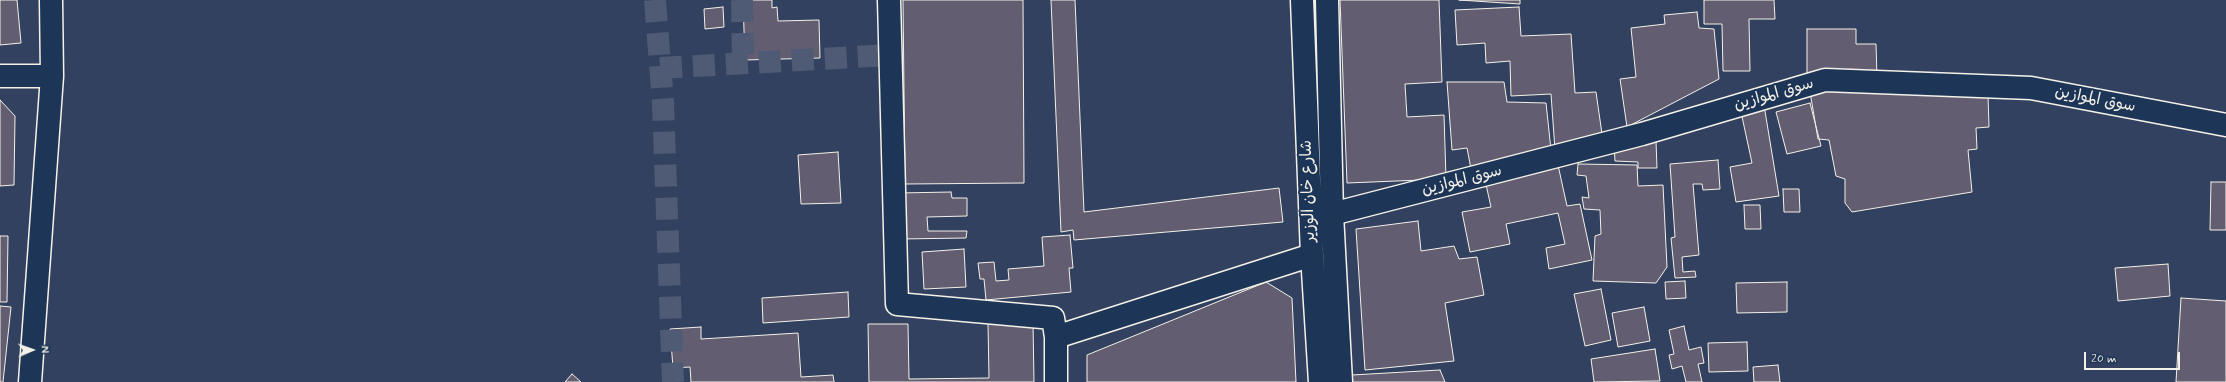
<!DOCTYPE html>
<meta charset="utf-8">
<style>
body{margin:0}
#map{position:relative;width:2226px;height:382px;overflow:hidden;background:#32415f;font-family:Mynerve,sans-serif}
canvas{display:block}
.north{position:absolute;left:12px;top:330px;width:40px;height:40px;-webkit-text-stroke:3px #1d3557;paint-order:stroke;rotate:88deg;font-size:11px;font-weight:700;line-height:16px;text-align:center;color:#f4f1e8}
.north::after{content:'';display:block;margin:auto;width:14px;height:18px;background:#f4f1e8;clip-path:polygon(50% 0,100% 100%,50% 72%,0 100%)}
.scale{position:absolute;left:2084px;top:352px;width:96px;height:18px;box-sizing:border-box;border:2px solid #f4f1e8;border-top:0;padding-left:5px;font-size:12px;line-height:14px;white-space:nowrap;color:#f4f1e8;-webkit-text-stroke:3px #1d3557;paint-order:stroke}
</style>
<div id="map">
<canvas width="2226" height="382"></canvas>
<div class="north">N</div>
<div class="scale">20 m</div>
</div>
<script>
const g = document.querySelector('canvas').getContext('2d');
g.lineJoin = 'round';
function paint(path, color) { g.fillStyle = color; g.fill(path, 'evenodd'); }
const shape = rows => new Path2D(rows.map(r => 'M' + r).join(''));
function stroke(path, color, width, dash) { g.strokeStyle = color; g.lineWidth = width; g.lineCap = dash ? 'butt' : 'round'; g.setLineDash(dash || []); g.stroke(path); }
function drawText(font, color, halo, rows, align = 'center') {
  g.font = font + ' Mynerve,"Playpen Sans Arabic",sans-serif'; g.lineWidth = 4; g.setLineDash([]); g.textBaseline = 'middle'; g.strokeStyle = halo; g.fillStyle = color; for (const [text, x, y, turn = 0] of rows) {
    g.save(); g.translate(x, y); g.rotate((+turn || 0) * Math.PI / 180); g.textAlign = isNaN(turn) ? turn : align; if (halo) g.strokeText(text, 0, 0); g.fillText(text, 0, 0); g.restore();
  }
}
const building = shape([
 [0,0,17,0,21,43,0,45,0,0],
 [743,0,772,0,772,8,777,7,778,21,819,20,820,58,745,60,743,0],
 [903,0,1023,0,1024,183,905,184,903,0],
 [1051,0,1075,0,1084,212,1279,188,1283,222,1074,240,1073,230,1061,232,1051,0],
 [1340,0,1439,0,1442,82,1405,84,1407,117,1444,115,1446,179,1347,183,1340,0],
 [1459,0,1520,0,1520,4,1459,0],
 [1704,0,1774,0,1775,19,1749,19,1750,71,1723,71,1722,24,1704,24,1704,0],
 [723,7,724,27,705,29,704,9,723,7],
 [1519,7,1521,36,1571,34,1575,93,1596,92,1603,141,1555,150,1551,94,1511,96,1510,61,1486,63,1485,43,1457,45,1455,10,1519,7],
 [1697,12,1699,28,1714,29,1719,79,1627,127,1620,79,1636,77,1631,28,1665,24,1664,15,1697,12],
 [1807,29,1856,29,1856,44,1876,44,1877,77,1807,77,1807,29],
 [1447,82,1504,82,1507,102,1546,103,1551,150,1471,169,1467,148,1452,150,1447,82],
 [1912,89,1988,95,1989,127,1976,128,1977,149,1968,150,1972,192,1852,212,1845,203,1845,179,1836,176,1829,140,1818,139,1810,92,1912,89],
 [0,100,15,116,14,185,0,186,0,100],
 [1810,103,1821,146,1787,154,1776,112,1810,103],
 [1764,105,1779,196,1736,202,1730,167,1752,163,1741,112,1764,105],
 [1656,141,1657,168,1638,168,1638,162,1615,161,1614,144,1656,141],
 [838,152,841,203,801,204,798,155,838,152],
 [1718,160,1720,189,1703,190,1702,184,1693,184,1699,255,1682,257,1683,272,1695,271,1696,277,1675,278,1671,238,1675,237,1670,164,1718,160],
 [1578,164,1637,165,1638,186,1663,185,1667,267,1656,283,1593,281,1595,236,1601,234,1600,210,1584,209,1582,197,1589,198,1586,176,1577,175,1578,164],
 [1558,165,1567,206,1580,204,1592,260,1549,269,1546,248,1565,244,1558,213,1506,224,1510,244,1470,252,1462,212,1491,207,1485,180,1558,165],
 [2211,182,2226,182,2226,230,2210,230,2211,182],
 [1783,189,1799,189,1800,212,1784,212,1783,189],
 [951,192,952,198,967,198,967,216,927,217,928,231,967,231,966,238,900,239,899,193,951,192],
 [1744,205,1760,205,1761,229,1745,229,1744,205],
 [1418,221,1421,251,1454,246,1459,259,1477,257,1484,295,1445,303,1454,361,1365,370,1356,229,1418,221],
 [1070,235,1073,268,1069,268,1071,292,986,300,984,279,980,279,978,263,994,262,996,281,1009,280,1008,269,1044,266,1042,237,1070,235],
 [0,236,8,236,7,302,0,302,0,236],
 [964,249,966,287,924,289,922,252,964,249],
 [2168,264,2170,296,2118,301,2115,268,2168,264],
 [1685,281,1686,298,1666,299,1665,282,1685,281],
 [1266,282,1292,298,1296,382,1087,382,1087,355,1266,282],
 [1787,282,1787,312,1737,313,1736,283,1787,282],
 [1601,289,1611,340,1585,346,1574,294,1601,289],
 [848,292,849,317,763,323,762,298,848,292],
 [2181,298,2226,301,2226,382,2176,382,2181,298],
 [0,306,11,307,3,382,0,382,0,306],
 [1644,307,1650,341,1618,347,1612,313,1644,307],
 [988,323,1033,323,1034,382,869,382,868,324,908,324,909,379,989,378,988,323],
 [1684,326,1689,350,1701,347,1704,363,1698,364,1702,382,1686,382,1682,366,1672,369,1669,355,1674,354,1669,330,1684,326],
 [701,327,701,339,798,333,801,377,833,375,834,382,691,382,690,367,673,368,670,329,701,327],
 [1747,342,1748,371,1709,372,1708,343,1747,342],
 [1655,349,1660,381,1594,382,1591,359,1655,349],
 [1778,365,1780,382,1754,382,1753,367,1778,365],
 [1440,370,1445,382,1351,382,1352,375,1440,370],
 [572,374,581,382,565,382,572,374]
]);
const streetTunnel = shape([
 [655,0,663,103,673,382],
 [742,0,743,64],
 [660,68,890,55]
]);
const street = shape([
 [889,0,897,304,1053,318,1056,337,1056,382],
 [0,76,52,76],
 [1332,214,1642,134,1825,80,2031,88,2226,125],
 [1056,337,1312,255],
 [30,382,52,76,51,0]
]);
const secondary = shape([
 [1302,0,1312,255,1320,382],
 [1327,0,1332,214,1341,382]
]);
const streetNames = [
 ["سوق الموازين",1774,95,-16],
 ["سوق الموازين",2095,100,11],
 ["سوق الموازين",1462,181,-14],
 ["شارع خان الوزير",1309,191,-92]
];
paint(building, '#625d71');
stroke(building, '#f4f1e8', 1);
stroke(streetTunnel, '#4f5b74', 22, [22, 11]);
stroke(street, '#f4f1e8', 25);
stroke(secondary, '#f4f1e8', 25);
stroke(street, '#1d3557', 22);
stroke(secondary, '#1d3557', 22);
drawText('16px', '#f4f1e8', '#1d3557', streetNames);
</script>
